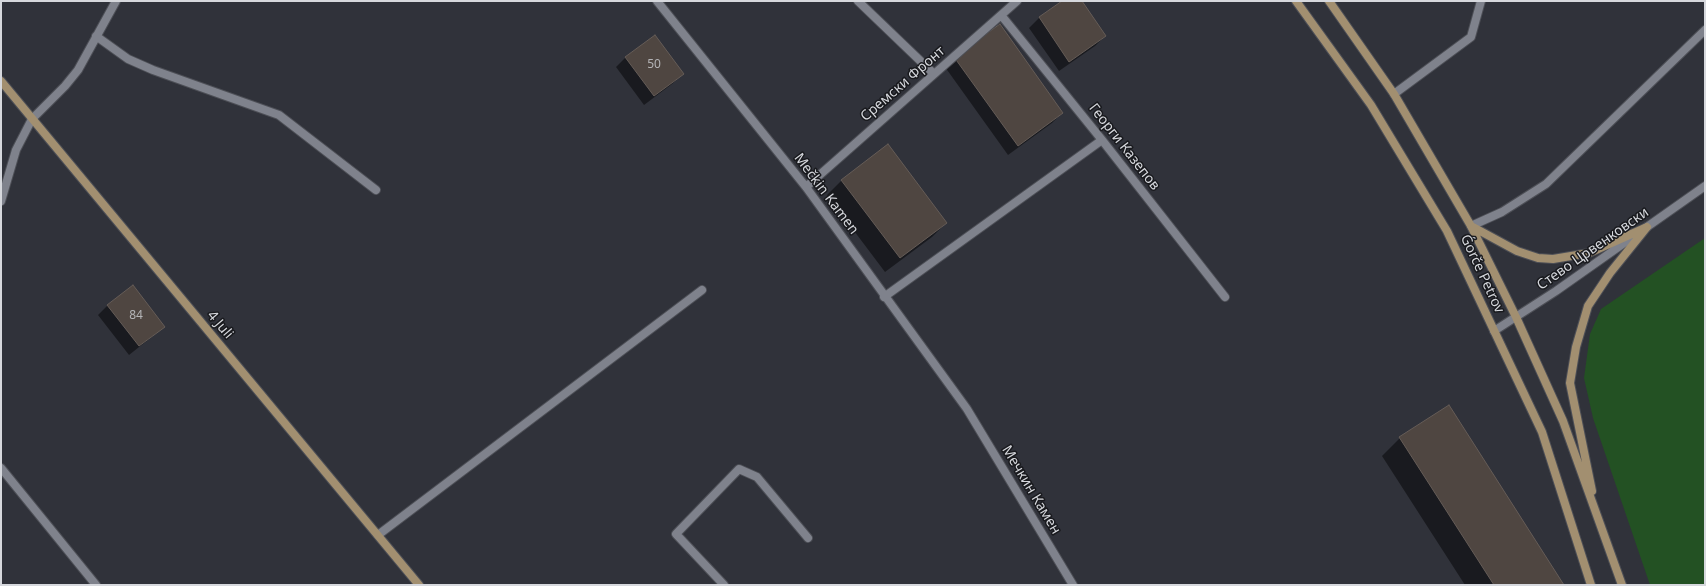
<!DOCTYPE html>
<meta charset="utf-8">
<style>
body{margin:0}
#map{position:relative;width:1706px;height:586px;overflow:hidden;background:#30323a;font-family:"Noto Sans",sans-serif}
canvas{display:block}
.frame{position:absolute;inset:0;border:2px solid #d6d8dd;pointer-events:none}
</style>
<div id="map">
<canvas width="1706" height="586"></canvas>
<div class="frame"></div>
</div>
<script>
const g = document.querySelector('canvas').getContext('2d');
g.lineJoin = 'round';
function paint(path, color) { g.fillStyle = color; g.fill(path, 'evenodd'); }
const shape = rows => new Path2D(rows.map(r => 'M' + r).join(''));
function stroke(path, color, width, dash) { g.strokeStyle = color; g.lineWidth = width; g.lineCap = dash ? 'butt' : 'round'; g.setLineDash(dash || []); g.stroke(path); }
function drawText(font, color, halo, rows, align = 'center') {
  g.font = font + ' "Noto Sans",sans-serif'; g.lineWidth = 3; g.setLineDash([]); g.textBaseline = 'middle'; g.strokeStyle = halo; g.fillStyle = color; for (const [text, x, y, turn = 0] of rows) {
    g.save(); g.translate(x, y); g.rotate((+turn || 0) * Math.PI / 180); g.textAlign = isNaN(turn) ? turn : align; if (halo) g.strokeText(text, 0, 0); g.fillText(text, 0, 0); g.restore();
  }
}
const green = shape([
 [1705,238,1705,585,1650,585,1593,418,1584,378,1590,334,1601,309]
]);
const shadow = shape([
 [1064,1,1080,1,1105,36,1095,46,1059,71,1029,28,1039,18],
 [1000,26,1062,113,1052,123,1008,155,945,67],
 [626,57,682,74,672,84,644,105,616,67],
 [842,180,946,223,932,237,885,272,827,195],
 [108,305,163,327,153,336,129,355,98,315],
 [1400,438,1563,585,1465,585,1382,456]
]);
const building = shape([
 [1062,1,1082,1,1106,36,1069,62,1039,17,1062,1],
 [1000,24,1063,113,1018,146,954,57,1000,24],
 [655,35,684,74,654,96,625,57,655,35],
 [888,144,947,223,900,258,841,180,888,144],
 [133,285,165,327,139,346,107,305,133,285],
 [1449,405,1564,585,1494,585,1399,437,1449,405]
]);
const street = shape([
 [657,1,806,187,967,409,1073,585],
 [858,1,934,74],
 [1001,15,1102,140,1225,297],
 [96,36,128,59,153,70,279,115,376,190],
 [1394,94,1471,37,1481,1],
 [806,187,1017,1],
 [1,201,16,150,32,119,65,86,78,70,116,1],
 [1471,226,1502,212,1546,184,1705,30],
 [884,297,1102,140],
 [1494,331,1556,291,1705,186],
 [1,468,96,585],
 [378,535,702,290],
 [724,585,676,534,739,469,757,477,808,538]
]);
const secondary = shape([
 [1296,1,1371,105,1447,231,1542,432,1591,585],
 [1329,1,1394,94,1471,226,1516,317,1563,421,1622,585],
 [1,81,419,585],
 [1471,226,1517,251,1538,258,1553,259,1589,253,1645,228],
 [1592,491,1570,383,1576,347,1588,306,1610,273,1647,227]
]);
const numberNames = [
 ["50",654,65],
 ["84",136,316]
];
const streetNames = [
 ["Сремски Фронт",903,84,-41],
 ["Георги Казепов",1124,147,52],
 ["Mečkin Kamen",826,194,53],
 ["Стево Црвенковски",1593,249,-35],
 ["Ǵorče Petrov",1482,274,65],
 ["4 Juli",220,325,50],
 ["Мечкин Камен",1031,490,59]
];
paint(green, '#235123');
paint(shadow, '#0007');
paint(building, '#4f4641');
stroke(building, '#655c57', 1);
stroke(street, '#4d4f56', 10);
stroke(secondary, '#4d4f56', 10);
stroke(street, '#7f828c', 8);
stroke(secondary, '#a28f70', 8);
drawText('12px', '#b4b4b6', null, numberNames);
drawText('14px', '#d6d8dd', '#191a1e', streetNames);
</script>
